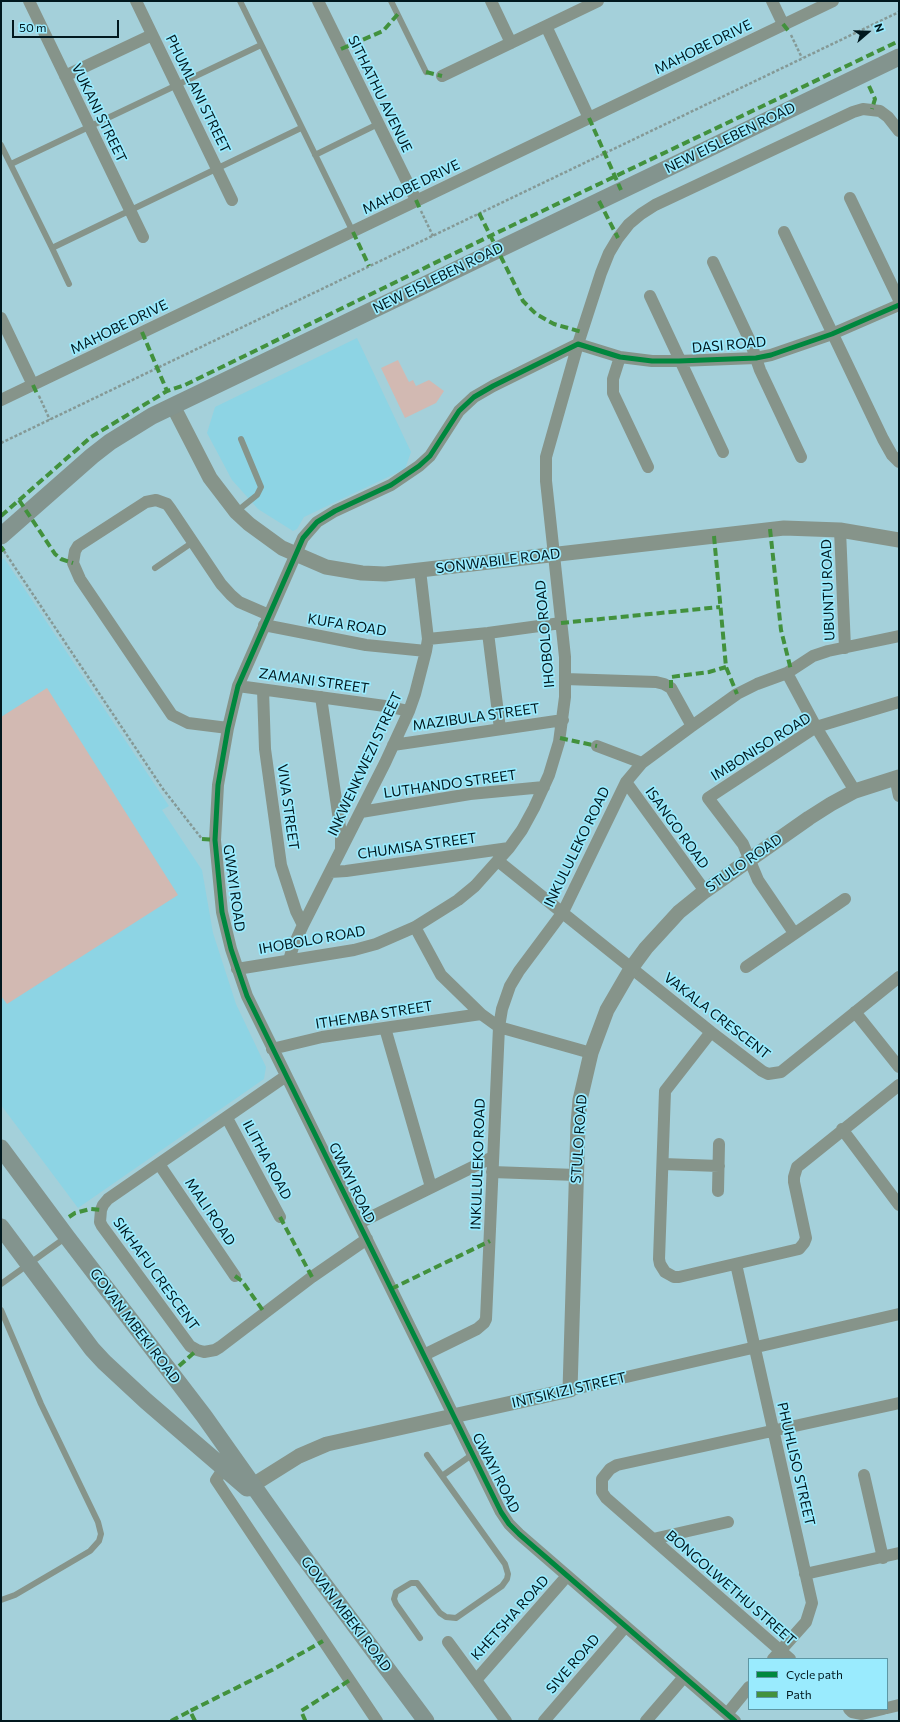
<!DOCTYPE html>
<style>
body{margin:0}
#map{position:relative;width:900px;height:1722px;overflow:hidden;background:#a4d0da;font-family:Commissioner,sans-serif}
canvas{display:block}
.frame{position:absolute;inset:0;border:2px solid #01181e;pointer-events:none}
.legend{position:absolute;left:748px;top:1658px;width:140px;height:52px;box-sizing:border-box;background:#9aebfe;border:1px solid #5d97a4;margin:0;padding:5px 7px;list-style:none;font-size:12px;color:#01181e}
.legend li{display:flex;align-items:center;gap:8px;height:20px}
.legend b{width:20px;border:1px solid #5d97a4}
.north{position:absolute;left:848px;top:12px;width:40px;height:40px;-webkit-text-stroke:3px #9aebfe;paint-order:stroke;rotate:70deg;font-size:11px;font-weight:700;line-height:16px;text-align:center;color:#01181e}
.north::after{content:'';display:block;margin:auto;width:14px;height:18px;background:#01181e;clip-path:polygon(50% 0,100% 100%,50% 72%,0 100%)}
.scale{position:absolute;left:12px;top:20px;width:107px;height:18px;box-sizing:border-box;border:2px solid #01181e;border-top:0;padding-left:5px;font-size:12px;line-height:14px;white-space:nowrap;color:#01181e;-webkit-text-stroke:3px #9aebfe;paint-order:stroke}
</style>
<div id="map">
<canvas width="900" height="1722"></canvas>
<div class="frame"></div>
<ul class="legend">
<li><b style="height:5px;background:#00873e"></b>Cycle path</li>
<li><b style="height:5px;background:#42913d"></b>Path</li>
</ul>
<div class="north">N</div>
<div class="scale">50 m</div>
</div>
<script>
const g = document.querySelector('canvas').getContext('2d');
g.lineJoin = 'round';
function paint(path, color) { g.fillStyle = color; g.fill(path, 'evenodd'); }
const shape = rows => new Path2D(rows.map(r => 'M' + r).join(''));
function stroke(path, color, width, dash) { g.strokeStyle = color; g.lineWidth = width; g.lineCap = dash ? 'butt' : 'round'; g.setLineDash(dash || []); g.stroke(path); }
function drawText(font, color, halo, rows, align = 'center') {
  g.font = font + ' Commissioner,sans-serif'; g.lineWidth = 3.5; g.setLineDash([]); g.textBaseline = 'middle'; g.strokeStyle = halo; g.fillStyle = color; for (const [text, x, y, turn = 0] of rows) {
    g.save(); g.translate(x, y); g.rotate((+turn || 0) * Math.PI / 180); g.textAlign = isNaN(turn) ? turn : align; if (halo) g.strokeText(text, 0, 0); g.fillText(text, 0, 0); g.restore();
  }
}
const built = shape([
 [357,338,411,452,405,469,304,517,297,529,293,531,258,509,232,480,207,433,215,407],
 [4,558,169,806,162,810,202,870,213,933,236,1004,266,1067,264,1079,78,1208,1,1105,1,561]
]);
const green = shape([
 [398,360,409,382,413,380,416,386,429,380,444,391,436,403,405,418,381,368],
 [47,688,178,895,7,1004,1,996,1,717]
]);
const path = shape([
 [791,35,802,58],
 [421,211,433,236],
 [39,396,50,420],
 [1,443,899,12],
 [4,551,163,789,202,839]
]);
const service = shape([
 [240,1,353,232],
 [391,1,426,72],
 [1,145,52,248],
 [315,155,378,124],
 [11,164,261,45],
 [69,284,52,248,301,128],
 [236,512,257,495,261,487,241,439],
 [155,568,193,542],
 [1,1284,65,1238],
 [1,1310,41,1404,98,1522,101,1534,99,1541,90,1551,15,1595,1,1600],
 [442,1476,473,1454],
 [420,1638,396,1604,394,1599,396,1592,411,1583,417,1583,440,1613,446,1617,456,1618,502,1586,507,1579,508,1574,505,1564,427,1455]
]);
const minor = shape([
 [29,1,143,237],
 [136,1,232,200],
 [318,1,416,200],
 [491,1,511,43],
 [772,1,783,24],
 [546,26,589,118],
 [65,76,152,35],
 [442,76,598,1],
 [850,198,899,300],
 [784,232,883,439,892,455,899,462],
 [713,262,750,341,760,370,801,457],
 [650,296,723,452],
 [1,318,33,385],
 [620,357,613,379,613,393,648,467],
 [1,400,833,1],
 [840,530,845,648],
 [264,625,366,645,426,651],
 [488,633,500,729],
 [428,639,488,633,561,623],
 [787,673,816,727,855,791],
 [565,679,656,682,664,684,671,688,692,726],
 [238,686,385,706,409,711],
 [263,690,265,749,281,865,296,911,303,925],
 [321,697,341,834,341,849],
 [228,728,188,723,172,715,80,579,73,563,75,551,78,546,146,502,156,500,167,504,170,508,221,584,231,595,239,602,269,615],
 [393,745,563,720],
 [597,746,642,763],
 [895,777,899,796],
 [626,782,705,891],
 [361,812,470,794,544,787],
 [498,861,711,1032,762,1071,768,1074,781,1072,899,977],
 [330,872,346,871,509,848],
 [415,927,441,975,481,1014,499,1027,591,1053],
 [794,933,758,880,743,844,708,798,816,727,899,702],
 [289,960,293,947,303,925,385,763,409,711,415,694,426,651,428,639,420,570],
 [746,967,845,899],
 [237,969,354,950,376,944,415,927,458,900,475,886,509,848,522,830,534,808,549,775,559,742,565,697,565,657,546,481,546,457,578,344,601,273,609,253,618,238,629,224,641,214,655,205,853,112,863,109,880,111,888,117,899,131],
 [855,1012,899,1067],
 [385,1028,431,1187],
 [711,1032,665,1091,659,1259,660,1264,665,1272,674,1277,679,1277,799,1249,804,1243,806,1238,794,1182,794,1177,797,1167,899,1085],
 [272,1049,322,1037,481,1014],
 [286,1076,108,1199,103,1205,101,1210,100,1222,102,1226,190,1346,197,1350,204,1352,215,1350,220,1347,312,1277,367,1239],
 [227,1118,280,1217],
 [842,1129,899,1205],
 [159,1164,235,1276],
 [663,1164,719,1166],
 [492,1172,576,1175],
 [718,1191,719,1144],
 [359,1223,493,1157],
 [736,1264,812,1603,806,1622,773,1659],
 [424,1355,477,1329,484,1323,486,1319,499,1027,502,1009,510,986,519,971,563,912,626,782,642,763,692,726,737,694,757,684,787,673,813,656,828,651,899,636],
 [570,1390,899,1314],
 [224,1468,216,1480,377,1721],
 [864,1475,883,1558],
 [653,1539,728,1522],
 [805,1574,899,1553],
 [448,1642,506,1721],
 [790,1659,606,1498,602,1492,602,1479,610,1469,617,1465,899,1403],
 [476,1680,567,1576],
 [887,1708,899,1705],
 [849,1709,852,1712,862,1714,883,1709],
 [727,1714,749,1687],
 [544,1721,625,1627],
 [646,1721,684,1677],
 [735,1721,519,1534,509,1524,501,1512,247,996,231,949,222,912,215,840,218,785,228,728,238,686,303,538,317,522,335,511,391,485,419,466,430,456,459,411,474,397,493,386,578,344,620,357,652,361,679,361,756,358,771,355,832,334,899,305]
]);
const tertiary = shape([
 [173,406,210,478,236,512,249,524,282,548,326,567,362,573,385,574,784,528,840,530,899,540],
 [248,1488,299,1456,327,1444,570,1390,578,1124,580,1100,591,1053,607,1010,632,967,646,948,679,912,705,891,809,818,831,804,855,791,899,777]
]);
const secondary = shape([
 [1,536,92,456,110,442,152,416,899,57],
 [1,1148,67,1237,204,1416,303,1556,426,1721],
 [1,1227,92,1349,104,1362,146,1401,247,1488]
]);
const quiet = shape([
 [783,24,790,33],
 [341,49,383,31,398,14],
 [426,72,442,76],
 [869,86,875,99,872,109],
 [589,118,621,190],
 [416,200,420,209],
 [599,201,618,238],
 [479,213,523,301,536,314,554,324,582,332],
 [353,232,369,266],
 [142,332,167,391],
 [33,385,38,396],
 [19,500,55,554,61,559,73,563],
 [1,516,91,437,167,391,185,385,490,236,899,41],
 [770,529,781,630,791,670],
 [714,536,726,667,737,694],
 [1,547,4,551],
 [561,623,720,607],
 [671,688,671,677,709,672,726,667],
 [560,738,597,746],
 [202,839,215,840],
 [69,1217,75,1213,90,1209,101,1210],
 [280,1217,312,1277],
 [235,1276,242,1281,264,1312],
 [391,1289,490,1241],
 [179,1366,197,1350],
 [171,1721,190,1711],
 [195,1721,190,1711,272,1670,323,1641],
 [304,1721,305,1720,301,1711,350,1680]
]);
const cycleway = shape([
 [735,1721,519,1534,509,1524,501,1512,247,996,231,949,222,912,215,840,218,785,228,728,238,686,303,538,317,522,335,511,391,485,419,466,430,456,459,411,474,397,493,386,578,344,620,357,652,361,679,361,756,358,771,355,832,334,899,305]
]);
const streetNames = [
 ["MAHOBE DRIVE",703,47,-26],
 ["PHUMLANI STREET",198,94,64],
 ["SITHATHU AVENUE",380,94,64],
 ["VUKANI STREET",99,113,64],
 ["NEW EISLEBEN ROAD",730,138,-26],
 ["MAHOBE DRIVE",411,187,-26],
 ["NEW EISLEBEN ROAD",438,278,-26],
 ["MAHOBE DRIVE",119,327,-26],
 ["DASI ROAD",729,345,-5],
 ["SONWABILE ROAD",498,561,-7],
 ["UBUNTU ROAD",828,590,-92],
 ["KUFA ROAD",347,625,9],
 ["IHOBOLO ROAD",545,634,-95],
 ["ZAMANI STREET",314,681,8],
 ["MAZIBULA STREET",476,717,-8],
 ["IMBONISO ROAD",761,747,-32],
 ["INKWENKWEZI STREET",365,764,-65],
 ["LUTHANDO STREET",450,784,-8],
 ["VIVA STREET",288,807,82],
 ["ISANGO ROAD",677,828,54],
 ["CHUMISA STREET",417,846,-8],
 ["INKULULEKO ROAD",577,847,-64],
 ["STULO ROAD",744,863,-35],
 ["GWAYI ROAD",234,888,82],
 ["IHOBOLO ROAD",312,940,-10],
 ["ITHEMBA STREET",374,1015,-9],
 ["VAKALA CRESCENT",717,1016,38],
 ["STULO ROAD",579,1139,-86],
 ["ILITHA ROAD",267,1160,62],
 ["INKULULEKO ROAD",478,1164,-88],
 ["GWAYI ROAD",352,1183,64],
 ["MALI ROAD",210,1212,56],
 ["SIKHAFU CRESCENT",156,1274,54],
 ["GOVAN MBEKI ROAD",135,1326,53],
 ["INTSIKIZI STREET",569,1390,-13],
 ["PHUHLISO STREET",796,1464,77],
 ["GWAYI ROAD",496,1473,63],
 ["BONGOLWETHU STREET",731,1588,41],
 ["GOVAN MBEKI ROAD",346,1614,53],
 ["KHETSHA ROAD",510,1618,-48],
 ["SIVE ROAD",573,1664,-49]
];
paint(built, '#8dd4e4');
paint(green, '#d2b9b2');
stroke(path, '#859996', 2.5, [3, 2]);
stroke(service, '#86948a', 6);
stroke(minor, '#86948a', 12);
stroke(tertiary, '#86948a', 15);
stroke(secondary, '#83948e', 17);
stroke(quiet, '#42913d', 4, [8, 4]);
stroke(cycleway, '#00873e', 5);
drawText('14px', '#01181e', '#9aebfe', streetNames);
</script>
